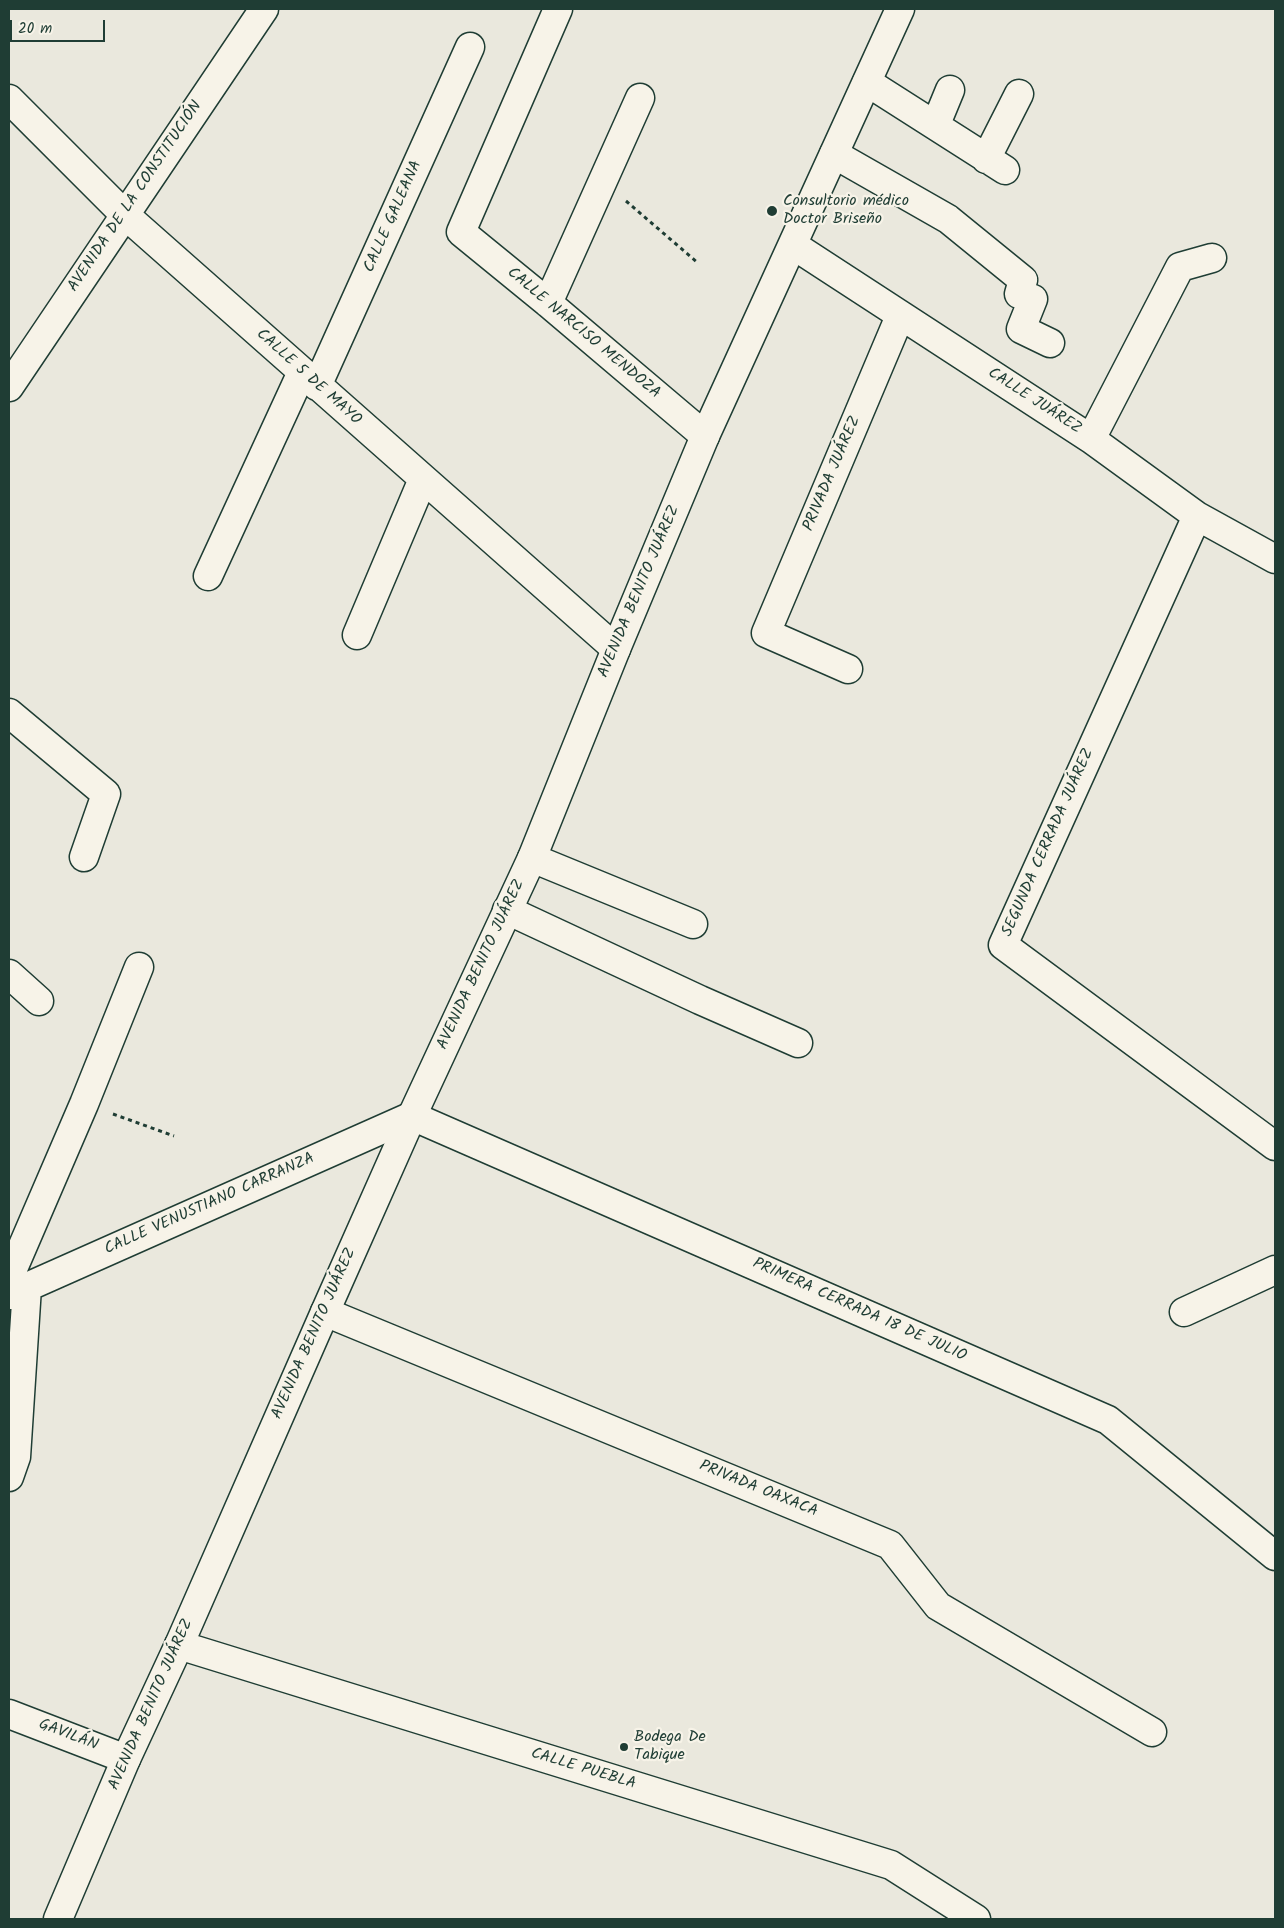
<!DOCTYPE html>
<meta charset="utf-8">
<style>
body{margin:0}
#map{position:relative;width:1284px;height:1928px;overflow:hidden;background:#eae8dd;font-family:Kalam,sans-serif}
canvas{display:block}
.frame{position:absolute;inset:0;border:10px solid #1f3d34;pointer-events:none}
.scale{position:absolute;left:10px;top:20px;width:95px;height:22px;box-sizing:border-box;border:2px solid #1f3d34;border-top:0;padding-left:6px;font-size:15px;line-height:18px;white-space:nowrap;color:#1f3d34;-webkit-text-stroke:4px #f7f3e8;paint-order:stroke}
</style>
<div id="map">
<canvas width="1284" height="1928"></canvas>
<div class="frame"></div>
<div class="scale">20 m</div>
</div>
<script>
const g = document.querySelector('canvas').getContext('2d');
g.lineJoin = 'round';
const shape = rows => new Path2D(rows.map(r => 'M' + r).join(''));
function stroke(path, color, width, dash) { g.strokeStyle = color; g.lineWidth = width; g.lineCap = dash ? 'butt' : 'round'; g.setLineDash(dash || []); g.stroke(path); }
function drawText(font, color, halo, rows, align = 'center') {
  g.font = font + ' Kalam,sans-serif'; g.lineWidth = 4.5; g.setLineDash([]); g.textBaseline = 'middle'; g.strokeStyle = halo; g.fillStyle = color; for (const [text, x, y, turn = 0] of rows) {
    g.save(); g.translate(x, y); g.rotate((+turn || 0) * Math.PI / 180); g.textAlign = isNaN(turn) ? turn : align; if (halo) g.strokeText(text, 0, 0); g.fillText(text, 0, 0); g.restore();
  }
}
const path = shape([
 [626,201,698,263],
 [113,1114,174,1136]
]);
const minor = shape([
 [558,9,461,232,548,303,705,436],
 [867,82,1005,170],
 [9,99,124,214,616,649],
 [936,124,950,90],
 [834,154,948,219,1023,280,1019,294,1033,299,1021,329,1050,343],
 [986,159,1019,94],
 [793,245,1091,439,1197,516,1275,559],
 [548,303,640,98],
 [317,386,470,47],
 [9,387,264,9],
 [1091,439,1180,267,1212,258],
 [1197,516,1003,945,1275,1146],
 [208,576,302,372],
 [357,635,423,479],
 [848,669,766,633,900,316],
 [9,713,106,794,84,857],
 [532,858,693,924],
 [507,910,700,1000,798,1043],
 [9,974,39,1001],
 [9,1278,84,1104,139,967],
 [9,1295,412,1116,1108,1420,1275,1556],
 [325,1312,890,1545,938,1606,1152,1732],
 [1184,1312,1275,1270],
 [9,1477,16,1457,27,1287],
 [179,1645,891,1865,976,1919],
 [9,1714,126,1759]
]);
const major = shape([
 [58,1919,126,1759,179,1645,325,1312,412,1116,532,858,616,649,705,436,900,9]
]);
const markers = [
 [772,211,6,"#1f3d34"],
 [624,1747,5,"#1f3d34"]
];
const streetNames = [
 ["AVENIDA DE LA CONSTITUCIÓN",136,197,-56],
 ["CALLE GALEANA",394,217,-66],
 ["CALLE NARCISO MENDOZA",583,334,40],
 ["CALLE 5 DE MAYO",308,378,42],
 ["CALLE JUÁREZ",1034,402,33],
 ["PRIVADA JUÁREZ",833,474,-67],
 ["AVENIDA BENITO JUÁREZ",640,592,-67],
 ["SEGUNDA CERRADA JUÁREZ",1049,843,-66],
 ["AVENIDA BENITO JUÁREZ",482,965,-65],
 ["CALLE VENUSTIANO CARRANZA",210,1205,-24],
 ["PRIMERA CERRADA 18 DE JULIO",859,1311,24],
 ["AVENIDA BENITO JUÁREZ",315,1334,-66],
 ["PRIVADA OAXACA",758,1490,22],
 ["AVENIDA BENITO JUÁREZ",152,1705,-66],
 ["GAVILÁN",68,1736,21],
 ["CALLE PUEBLA",583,1770,17]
];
const poiNames = [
 ["Consultorio médico",783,202],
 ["Doctor Briseño",783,220],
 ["Bodega De",634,1738],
 ["Tabique",634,1756]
];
stroke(minor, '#1f3d34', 31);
stroke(major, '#1f3d34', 31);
stroke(path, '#1f3d34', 3, [4, 4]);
stroke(minor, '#f7f3e8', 28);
stroke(major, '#f7f3e8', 28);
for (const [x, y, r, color] of markers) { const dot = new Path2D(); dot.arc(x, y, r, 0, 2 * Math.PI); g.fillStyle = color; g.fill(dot); stroke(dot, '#f7f3e8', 2); }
drawText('16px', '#1f3d34', '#f7f3e8', streetNames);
drawText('16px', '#1f3d34', '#f7f3e8', poiNames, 'left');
</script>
